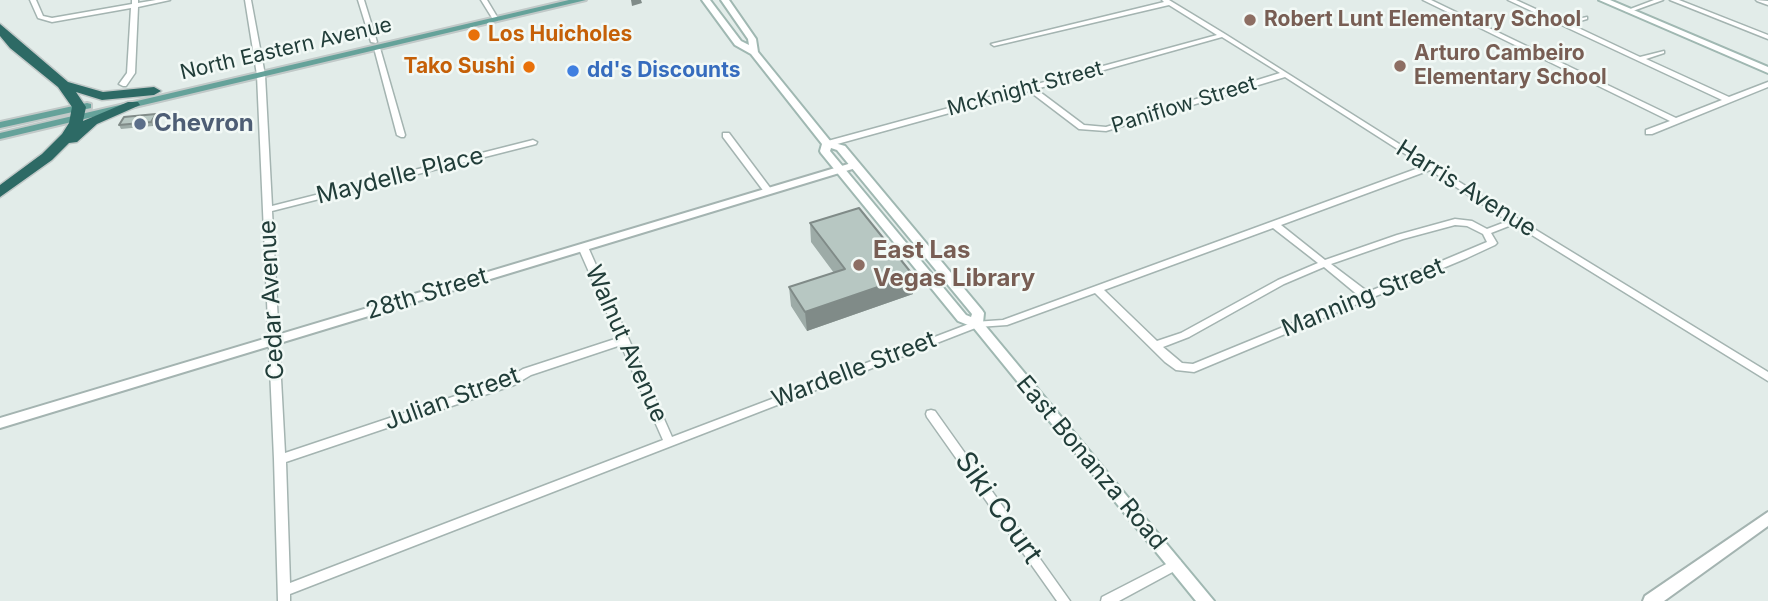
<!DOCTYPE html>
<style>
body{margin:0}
canvas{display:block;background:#e2ece9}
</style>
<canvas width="1768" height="601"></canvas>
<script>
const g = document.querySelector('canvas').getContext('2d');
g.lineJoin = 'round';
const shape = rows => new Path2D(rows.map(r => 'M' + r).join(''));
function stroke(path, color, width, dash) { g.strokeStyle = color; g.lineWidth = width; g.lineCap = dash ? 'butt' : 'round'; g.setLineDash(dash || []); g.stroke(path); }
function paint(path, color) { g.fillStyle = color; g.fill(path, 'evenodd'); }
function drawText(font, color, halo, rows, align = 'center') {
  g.font = font + ' Inter,sans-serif'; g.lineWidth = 5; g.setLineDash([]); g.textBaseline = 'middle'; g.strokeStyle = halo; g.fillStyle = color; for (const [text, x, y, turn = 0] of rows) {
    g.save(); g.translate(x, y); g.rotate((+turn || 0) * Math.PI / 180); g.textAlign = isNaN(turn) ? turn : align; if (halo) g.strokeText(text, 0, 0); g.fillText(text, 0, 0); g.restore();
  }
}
const minor = shape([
 [30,0,36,0,43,16,52,18,132,4,132,0,138,0,138,3,156,0,170,0,138,7,135,73,126,86,123,86,119,84,127,73,131,8,52,22,38,18,30,0],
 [245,0,251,0,265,75,272,206,533,140,537,142,536,144,272,211,285,453,506,379,523,369,618,338,578,247,583,244,588,247,672,437,974,322,1003,320,1424,166,1285,77,1106,131,1079,129,1029,91,830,146,827,146,823,144,824,142,1217,35,1169,5,994,46,991,44,1164,2,1162,0,1169,0,1225,34,1518,219,1768,372,1768,381,1514,224,1491,233,1497,243,1495,245,1467,258,1194,372,1176,370,1165,362,1095,293,1007,325,978,327,290,594,290,601,278,601,274,459,257,75,245,0],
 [1222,37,1280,73,1106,127,1084,125,1036,89,1222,37],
 [1430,170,1508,221,1487,229,1472,221,1455,219,1397,235,1325,260,1281,225,1430,170],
 [1455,225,1467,226,1483,234,1487,242,1368,292,1331,264,1403,239,1455,225],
 [1273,228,1318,263,1278,280,1181,333,1157,341,1104,290,1273,228],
 [1324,267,1359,296,1193,364,1182,363,1163,347,1189,337,1284,284,1324,267],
 [621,345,663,440,290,583,286,462,514,385,531,375,621,345],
 [358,0,364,0,377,42,376,43,371,42,358,0],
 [481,0,487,0,499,20,498,21,494,21,481,0],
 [1423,0,1431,0,1676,118,1722,100,1508,0,1516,0,1564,22,1587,17,1587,19,1570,24,1640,57,1664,51,1664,53,1646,59,1729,97,1768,82,1768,87,1652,134,1646,134,1646,130,1670,121,1423,0],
 [1654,0,1663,0,1630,12,1625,11,1654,0],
 [1670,0,1679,0,1768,35,1768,39,1670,0],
 [1756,0,1768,1,1768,5,1757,1,1756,0],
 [377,46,380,48,405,135,404,137,401,137,397,135,374,48,377,46],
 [723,133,729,133,771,189,772,191,771,193,765,193,723,137,723,133],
 [931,410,935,411,1070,601,1057,601,927,417,926,414,927,411,931,410],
 [1176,559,1180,560,1182,564,1180,568,1119,601,1101,601,1102,597,1176,559]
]);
const tertiary = shape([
 [855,162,860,165,859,167,0,428,0,418,855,162],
 [1768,512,1768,526,1664,601,1643,601,1645,596,1768,512]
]);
const secondary = shape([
 [702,0,710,0,741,41,749,45,748,39,721,0,729,0,756,39,758,52,831,142,845,146,982,310,984,313,983,323,1214,601,1196,601,973,327,958,321,821,153,820,151,822,144,751,54,735,45,702,0],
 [831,148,837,150,972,314,971,317,966,315,830,151,831,148],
 [1599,0,1610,0,1768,67,1768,73,1599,0]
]);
const primary = shape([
 [569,0,586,0,0,139,0,133,569,0],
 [87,103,91,104,91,108,0,128,0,122,87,103]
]);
const motorway = shape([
 [0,24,68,82,103,92,154,87,161,91,154,95,102,100,76,92,86,107,83,121,128,102,138,102,140,105,97,124,77,142,69,143,52,160,0,197,0,185,42,154,62,134,69,123,72,107,58,87,10,48,0,36,0,24]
]);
const wall = shape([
 [159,118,153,126,121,129,119,125],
 [810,223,913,275,913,294,807,331,791,306,789,287,834,273,811,242]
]);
const shadedWall = shape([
 [631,0,641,0,642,3,632,6],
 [156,114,159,118,153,126,151,122],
 [913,275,913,294,807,331,805,312]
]);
const building = shape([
 [156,114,151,122,119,125,124,117,156,114],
 [859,208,913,275,805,312,789,287,845,269,810,223,859,208]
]);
const markers = [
 [1250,20,7,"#8d6e63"],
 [474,35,7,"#e8710a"],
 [1400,66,7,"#8d6e63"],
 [529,67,7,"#e8710a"],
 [573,71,7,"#3f7fe0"],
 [140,124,7,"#5c6f8a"],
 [859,265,7,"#8d6e63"]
];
const farEducationnames = [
 ["Robert Lunt Elementary School",1264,20],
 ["Arturo Cambeiro",1414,54],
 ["Elementary School",1414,78]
];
const farFoodnames = [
 ["Los Huicholes",488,35],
 ["Tako Sushi",515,67,"right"]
];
const farStreetnames = [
 ["North Eastern Avenue",286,49,-13],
 ["McKnight Street",1025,89,-15],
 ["Paniflow Street",1184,105,-17]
];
const farShopnames = [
 ["dd's Discounts",587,71]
];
const serviceNames = [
 ["Chevron",154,124]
];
const streetNames = [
 ["Maydelle Place",400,176,-14],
 ["Harris Avenue",1466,189,32],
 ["28th Street",427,294,-17],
 ["Manning Street",1363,298,-22],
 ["Cedar Avenue",272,300,-93],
 ["Walnut Avenue",626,344,66],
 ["Wardelle Street",854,370,-21],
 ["Julian Street",452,399,-20],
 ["East Bonanza Road",1091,463,50]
];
const educationNames = [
 ["East Las",873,251],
 ["Vegas Library",873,279]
];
const nearStreetnames = [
 ["Siki Court",998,508,55]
];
stroke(minor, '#a4b4b1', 3);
stroke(tertiary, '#a4b4b1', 4);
stroke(secondary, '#a0b8b2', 4);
stroke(primary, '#c1c9c8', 4);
stroke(motorway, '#c1c9c8', 3);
paint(minor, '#fff');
paint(tertiary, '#fff');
paint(secondary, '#fff');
paint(primary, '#65a29a');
paint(motorway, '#2d6a65');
paint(wall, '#9daba7');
paint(shadedWall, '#808b88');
paint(building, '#b7c7c2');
stroke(building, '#808b88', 2);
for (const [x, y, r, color] of markers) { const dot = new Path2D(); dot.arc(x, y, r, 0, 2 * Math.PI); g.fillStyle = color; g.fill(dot); stroke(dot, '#f2f9f6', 2.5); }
drawText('bold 21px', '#785e54', '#f2f9f6', farEducationnames, 'left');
drawText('bold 21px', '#c56008', '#f2f9f6', farFoodnames, 'left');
drawText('21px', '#213d39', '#f2f9f6', farStreetnames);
drawText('bold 21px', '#366cbe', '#f2f9f6', farShopnames, 'left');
drawText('bold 24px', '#4e5e75', '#f2f9f6', serviceNames, 'left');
drawText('24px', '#213d39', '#f2f9f6', streetNames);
drawText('bold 24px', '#785e54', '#f2f9f6', educationNames, 'left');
drawText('28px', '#213d39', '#f2f9f6', nearStreetnames);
</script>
